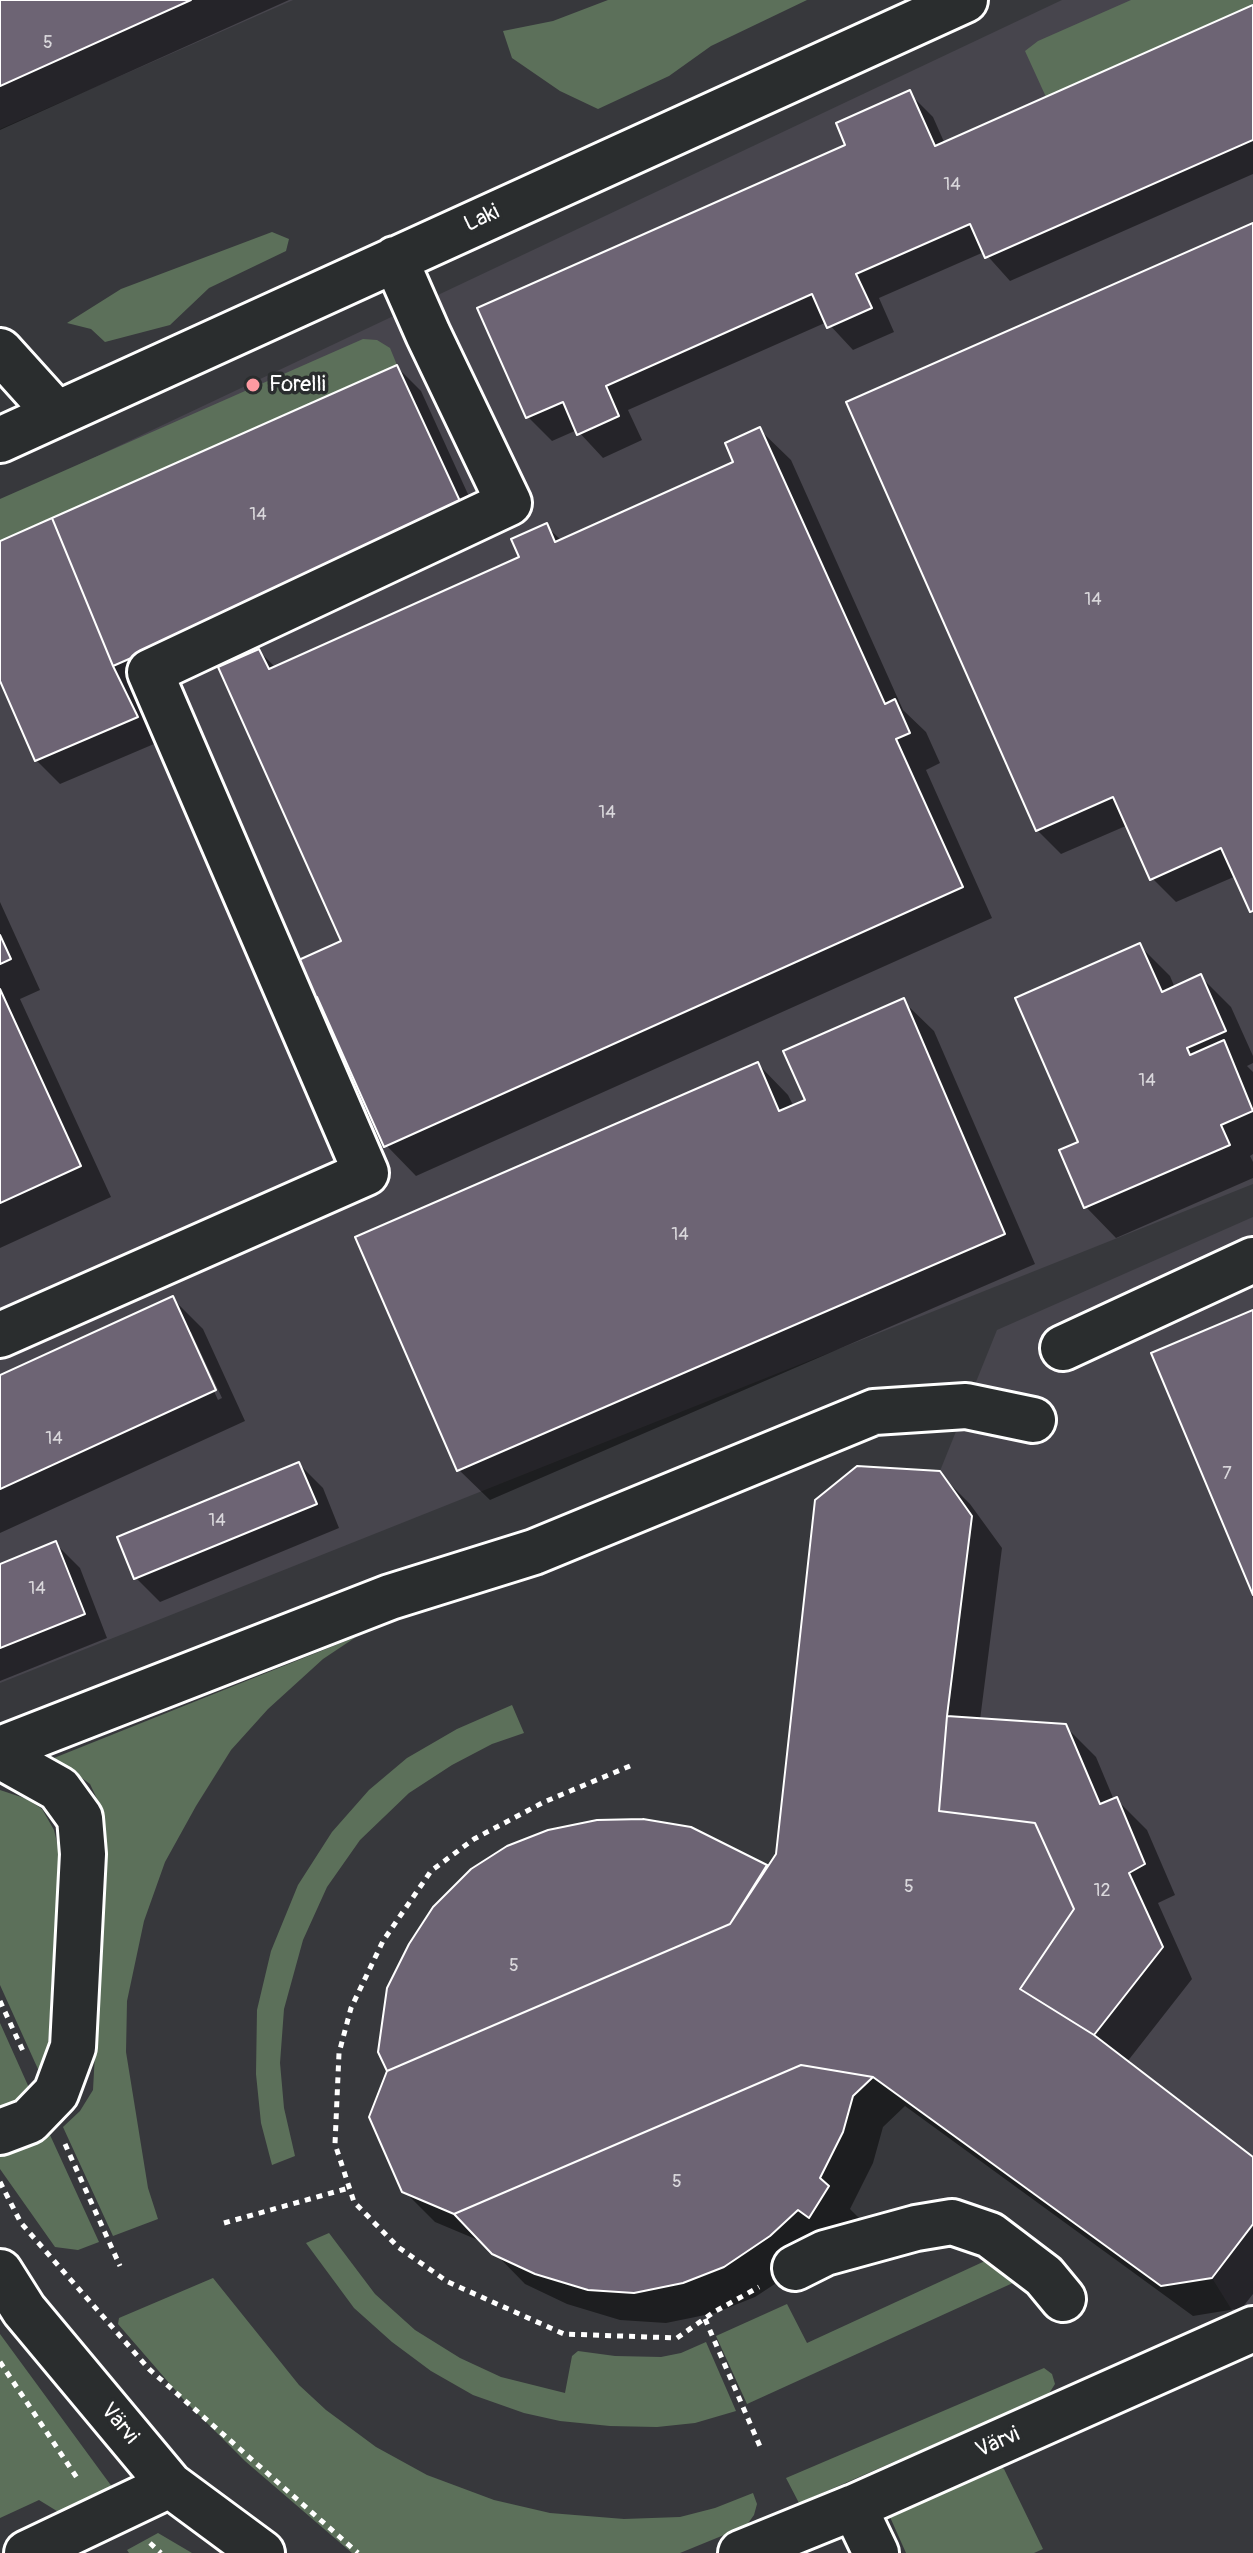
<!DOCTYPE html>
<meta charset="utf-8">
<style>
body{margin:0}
canvas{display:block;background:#37383c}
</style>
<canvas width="1253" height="2553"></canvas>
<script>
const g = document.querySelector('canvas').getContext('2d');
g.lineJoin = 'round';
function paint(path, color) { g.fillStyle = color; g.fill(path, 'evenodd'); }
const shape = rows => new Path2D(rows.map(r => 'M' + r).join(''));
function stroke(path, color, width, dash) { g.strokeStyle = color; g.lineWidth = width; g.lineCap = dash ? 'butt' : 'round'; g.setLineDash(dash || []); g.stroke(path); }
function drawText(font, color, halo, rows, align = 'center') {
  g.font = font + ' Pangolin,sans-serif'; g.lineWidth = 7; g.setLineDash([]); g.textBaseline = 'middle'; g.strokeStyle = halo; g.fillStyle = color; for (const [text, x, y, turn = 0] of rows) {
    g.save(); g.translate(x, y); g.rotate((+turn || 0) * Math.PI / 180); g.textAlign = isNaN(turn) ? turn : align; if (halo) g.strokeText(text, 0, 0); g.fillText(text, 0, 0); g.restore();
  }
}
const built = shape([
 [0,0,293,0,0,129],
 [1062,0,1253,0,1253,1184,0,1683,0,502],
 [1253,1217,1253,2157,1094,2035,1162,1947,1129,1873,1145,1864,1117,1797,1100,1804,1065,1724,947,1716,972,1516,940,1471,997,1330],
 [1253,2224,1253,2344,1212,2278]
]);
const green = shape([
 [608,0,807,0,711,46,669,76,598,109,560,91,512,58,503,31,553,21],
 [1131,0,1253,0,1253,5,1046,97,1025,51,1038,41],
 [272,232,289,239,286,251,209,288,170,325,105,342,91,329,67,323,121,289],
 [363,339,377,340,390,348,397,365,0,541,0,499],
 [356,1637,323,1659,268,1709,231,1750,196,1806,165,1862,144,1921,127,2001,126,2052,148,2188,158,2219,113,2236,63,2127,80,2111,93,2090,105,1870,98,1801,90,1784,54,1758],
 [512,1705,524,1733,492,1744,452,1765,409,1793,360,1840,327,1887,303,1940,284,2009,280,2063,284,2108,295,2156,272,2165,261,2123,256,2074,257,2010,271,1951,298,1885,332,1832,369,1790,407,1758,457,1729],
 [0,1790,27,1799,42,1809,54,1830,59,1851,47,2067,42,2078,0,1985],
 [0,2023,30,2090,12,2104,0,2106],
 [50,2135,99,2242,78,2250,55,2247,0,2169,0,2153,20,2150],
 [329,2233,375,2294,415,2330,460,2358,501,2377,565,2393,572,2356,578,2351,615,2356,661,2357,681,2353,706,2342,736,2411,695,2423,657,2427,610,2426,560,2421,524,2413,473,2395,431,2371,392,2342,354,2308,306,2243],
 [985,2261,1015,2282,747,2404,716,2336,787,2304,807,2343],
 [213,2278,299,2385,326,2410,376,2447,427,2475,494,2500,550,2513,624,2519,680,2517,715,2508,753,2493,757,2504,754,2515,746,2526,680,2553,352,2553,245,2461,183,2399,118,2324,119,2318],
 [0,2334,118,2495,65,2516,39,2500,0,2518],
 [1044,2368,1052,2374,1055,2384,1048,2395,799,2503,786,2478],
 [996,2464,1004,2469,1043,2549,1034,2553,906,2553,890,2517,890,2509],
 [158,2533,192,2553,129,2553,127,2550]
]);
const shadow = shape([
 [0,0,289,0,0,130],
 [1253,8,1253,174,1010,281,984,252,879,298,894,332,853,350,827,322,628,410,642,440,603,458,577,430,552,441,528,417,909,93,933,117,945,144],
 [1253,225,1253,912,1236,876,1176,902,1152,878,1128,825,1061,854,1037,830],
 [397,367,421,391,487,536,136,690,161,741,60,784,36,760,0,676,0,542],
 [760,430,791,460,903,710,926,732,940,763,926,770,992,918,416,1176,386,1145,327,1016,311,999,344,942,259,651,276,668,522,558,546,526,562,541,736,463],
 [0,902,40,990,20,999,111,1197,0,1248],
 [1139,945,1170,976,1175,988,1201,977,1231,1007,1253,1056,1253,1063,1247,1066,1253,1072,1253,1154,1250,1156,1253,1162,1253,1178,1116,1238,1086,1207,1062,1151,1081,1143],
 [903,1001,934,1031,1035,1264,490,1500,459,1470,758,1064,788,1095,794,1107,807,1101],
 [172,1298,203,1329,245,1421,0,1533,0,1377],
 [187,1332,191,1332,222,1398,218,1400],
 [299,1464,323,1488,339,1528,160,1602,136,1578],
 [939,1473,970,1504,1002,1548,980,1720,1065,1726,1096,1757,1114,1800,1116,1799,1147,1830,1175,1895,1158,1903,1192,1979,1127,2062,1253,2159,1253,2294,1242,2308,1193,2316,905,2106,883,2127,873,2163,850,2209,859,2218,840,2247,801,2267,755,2297,715,2313,666,2323,620,2320,567,2304,525,2284,485,2243,435,2222,404,2191,691,1829,768,1867,778,1855],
 [56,1544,80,1568,107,1638,0,1681,0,1566]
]);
const building = shape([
 [0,0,191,0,0,86,0,0],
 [1253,5,1253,140,985,258,970,224,856,274,872,308,827,328,812,294,606,386,619,416,577,435,563,402,526,418,477,308,845,145,836,123,910,90,935,146,1253,5],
 [1253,223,1253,911,1250,912,1221,848,1150,880,1113,797,1036,831,846,402,1253,223],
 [397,365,465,512,113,666,52,518,397,365],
 [760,427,885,704,895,699,910,733,896,739,963,887,384,1147,317,997,309,1001,292,963,341,941,218,667,259,649,269,669,519,557,511,539,547,523,555,542,733,462,725,443,760,427],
 [52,518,113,666,138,717,35,761,0,681,0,541,52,518],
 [0,935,11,959,0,964,0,935],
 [1140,943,1162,992,1201,974,1226,1031,1187,1048,1190,1055,1224,1040,1253,1111,1221,1125,1230,1145,1084,1208,1059,1150,1078,1142,1015,998,1140,943],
 [0,989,81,1166,0,1203,0,989],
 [904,998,1005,1234,457,1471,355,1237,758,1062,779,1111,805,1100,783,1051,904,998],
 [173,1296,216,1390,0,1489,0,1375,173,1296],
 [1253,1310,1253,1595,1151,1353,1253,1310],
 [299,1462,317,1504,134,1579,117,1537,299,1462],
 [857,1466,940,1471,972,1516,947,1716,939,1811,1035,1823,1074,1909,1020,1989,1094,2035,1253,2157,1253,2224,1212,2278,1161,2286,873,2077,801,2065,454,2214,402,2192,369,2117,387,2071,730,1924,776,1854,815,1500,857,1466],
 [56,1541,85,1614,0,1648,0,1564,56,1541],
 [947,1716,1066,1724,1100,1804,1117,1797,1145,1864,1129,1873,1163,1947,1094,2035,1020,1989,1074,1909,1035,1823,939,1811,947,1716],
 [643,1819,691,1827,767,1865,730,1924,387,2071,378,2052,387,1988,409,1944,433,1907,471,1869,507,1846,548,1830,597,1820,643,1819],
 [801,2065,873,2077,853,2096,843,2132,820,2178,829,2186,809,2218,798,2210,770,2236,724,2267,683,2283,634,2293,588,2290,535,2274,492,2254,454,2214,801,2065]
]);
const path = shape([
 [630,1766,544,1802,474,1839,431,1871,383,1941,351,2008,339,2053,335,2144,354,2202,398,2247,448,2282,564,2334,677,2338,714,2312,759,2287],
 [0,2001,23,2051],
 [65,2144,120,2266],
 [0,2182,21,2223,149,2369,358,2553],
 [224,2223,349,2188],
 [705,2319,762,2451],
 [0,2362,79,2481],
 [150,2543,161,2553]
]);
const minor = shape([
 [0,351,56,413],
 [0,440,965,0],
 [0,1335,366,1173,150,672,509,503,428,334,395,259],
 [1063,1348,1253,1260],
 [0,1749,390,1597,534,1552,874,1412,966,1406,1033,1420],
 [0,1756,59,1789,80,1818,83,1854,73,2047,56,2093,29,2121,0,2132],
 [795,2268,825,2253,916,2228,952,2222,990,2235,1044,2276,1063,2299],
 [0,2272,24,2310,170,2485,262,2553],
 [854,2507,876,2553],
 [27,2553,170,2485],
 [741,2553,854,2507,1253,2329]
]);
const markers = [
 [253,385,8,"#ff9aa2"]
];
const numberNames = [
 ["5",48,43],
 ["14",952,185],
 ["14",258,515],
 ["14",1093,600],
 ["14",607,813],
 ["14",1147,1081],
 ["14",680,1235],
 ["14",54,1439],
 ["7",1227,1474],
 ["14",217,1521],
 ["14",37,1589],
 ["5",909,1887],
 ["12",1102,1891],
 ["5",514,1966],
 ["5",677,2182]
];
const streetNames = [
 ["Laki",482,219,-25],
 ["Värvi",119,2424,50],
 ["Värvi",998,2443,-24]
];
const poiNames = [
 ["Forelli",269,385]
];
paint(built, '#47454d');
paint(green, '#5c705a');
paint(shadow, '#0007');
paint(building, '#6d6474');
stroke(building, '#fff', 2);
stroke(minor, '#fff', 50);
stroke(path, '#fff', 5, [6, 6]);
stroke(minor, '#2a2d2e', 44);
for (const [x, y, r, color] of markers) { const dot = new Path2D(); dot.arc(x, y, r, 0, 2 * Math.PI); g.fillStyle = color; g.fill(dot); stroke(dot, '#2a2d2e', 3); }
drawText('18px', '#dad8dc', null, numberNames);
drawText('22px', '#fff', '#2a2d2e', streetNames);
drawText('22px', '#fff', '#2a2d2e', poiNames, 'left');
</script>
